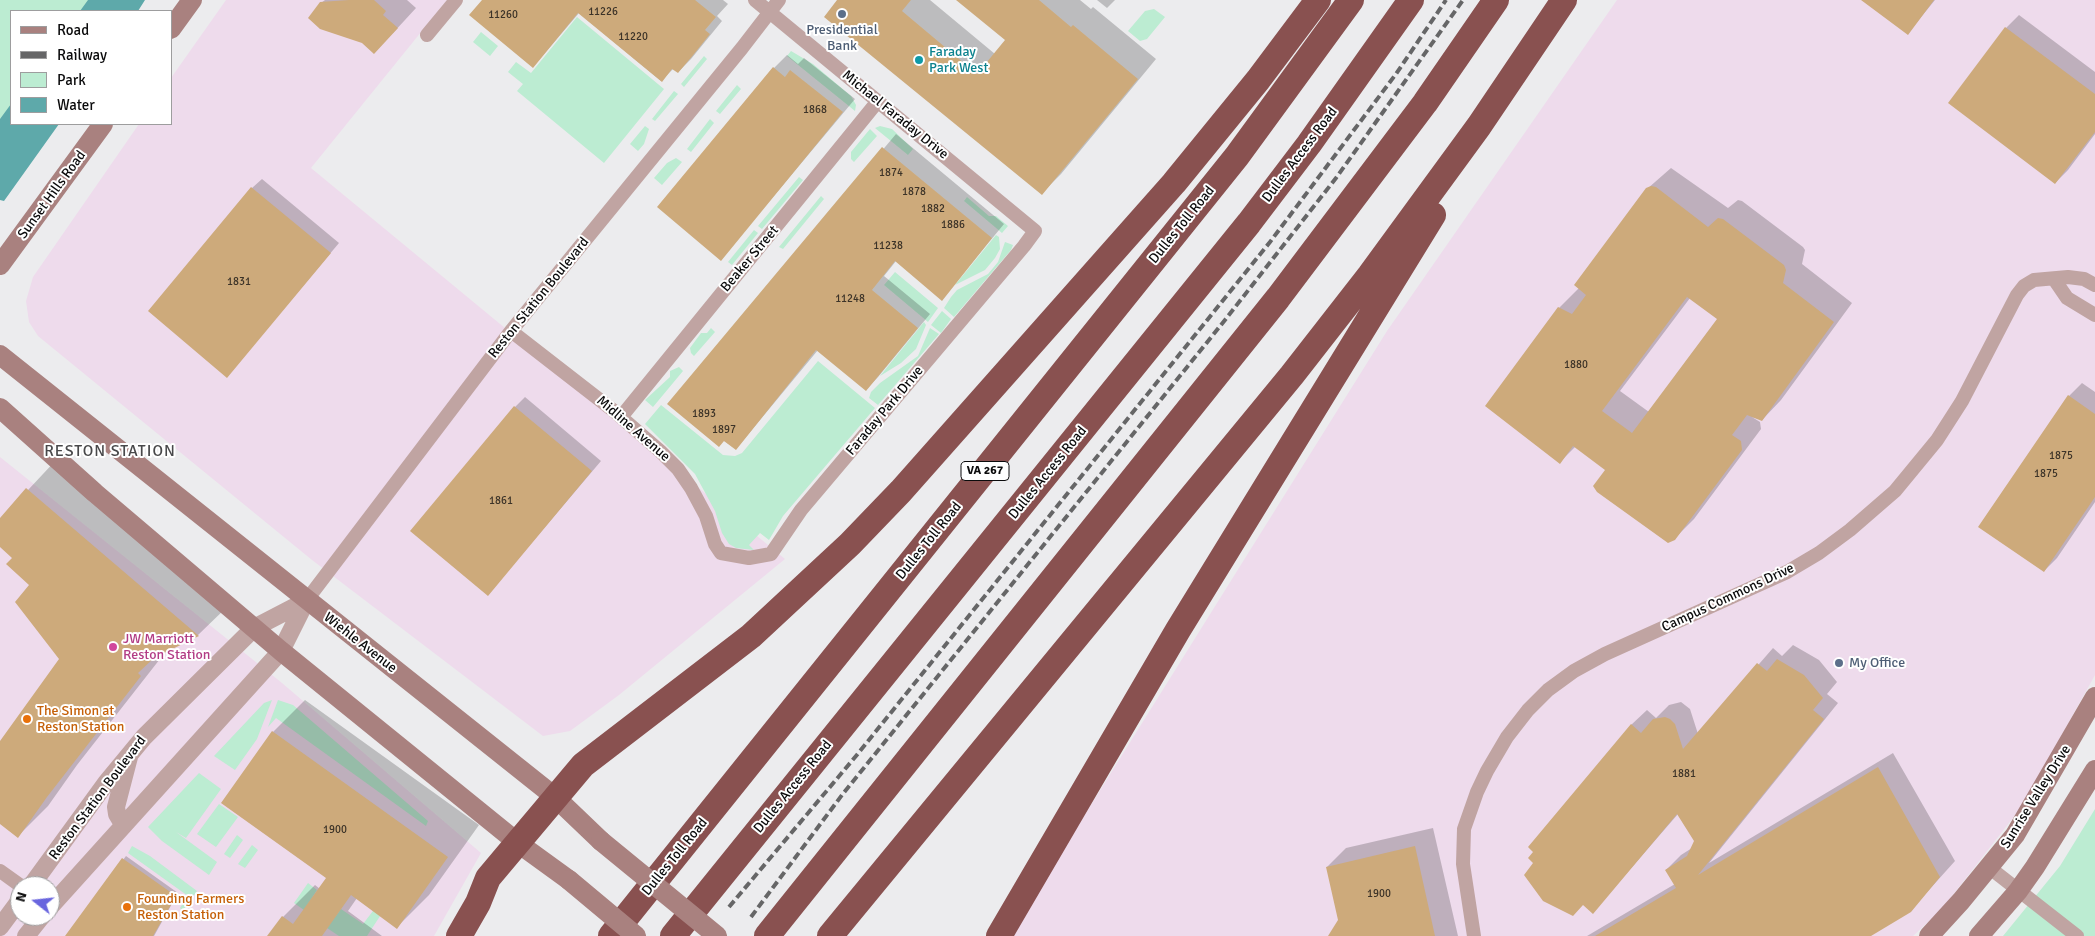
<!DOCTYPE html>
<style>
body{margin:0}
#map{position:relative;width:2095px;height:936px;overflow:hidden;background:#ececee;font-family:Signika,sans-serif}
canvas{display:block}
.legend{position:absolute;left:10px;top:10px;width:162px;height:115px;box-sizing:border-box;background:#fff;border:1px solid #9d9d9e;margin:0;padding:6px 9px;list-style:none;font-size:15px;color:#0b0b0c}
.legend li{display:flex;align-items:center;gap:10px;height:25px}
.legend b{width:25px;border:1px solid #9d9d9e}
.north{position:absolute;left:10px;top:876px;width:50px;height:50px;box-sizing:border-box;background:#fff;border:1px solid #9d9d9e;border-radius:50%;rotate:286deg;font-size:14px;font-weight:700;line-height:20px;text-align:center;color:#0b0b0c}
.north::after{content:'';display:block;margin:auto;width:18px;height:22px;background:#6965de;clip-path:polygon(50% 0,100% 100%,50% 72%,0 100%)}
</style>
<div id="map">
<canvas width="2095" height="936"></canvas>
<ul class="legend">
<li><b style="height:6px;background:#a9817f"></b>Road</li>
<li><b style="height:6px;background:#666667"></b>Railway</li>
<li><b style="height:14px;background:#bcecd2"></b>Park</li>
<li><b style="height:14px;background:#5ea9aa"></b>Water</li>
</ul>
<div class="north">N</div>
</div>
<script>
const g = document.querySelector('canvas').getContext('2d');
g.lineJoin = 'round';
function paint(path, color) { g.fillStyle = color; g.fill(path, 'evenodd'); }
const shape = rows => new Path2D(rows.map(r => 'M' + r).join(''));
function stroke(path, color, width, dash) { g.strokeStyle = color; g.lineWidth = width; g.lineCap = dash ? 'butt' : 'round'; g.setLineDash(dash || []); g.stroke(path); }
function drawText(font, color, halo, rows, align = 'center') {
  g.font = font + ' Signika,sans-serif'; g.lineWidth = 4; g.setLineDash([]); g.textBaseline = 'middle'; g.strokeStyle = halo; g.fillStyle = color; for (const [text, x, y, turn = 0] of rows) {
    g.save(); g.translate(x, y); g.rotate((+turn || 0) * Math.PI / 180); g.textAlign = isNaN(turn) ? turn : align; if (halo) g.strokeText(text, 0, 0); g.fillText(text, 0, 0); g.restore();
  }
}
const commercial = shape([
 [226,0,447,0,311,168,785,559,619,695,570,731,543,736,312,560,38,336,29,322,26,301,33,277,139,124,171,124,171,78],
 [1617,0,2095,0,2095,675,2023,805,1942,909,1913,936,1009,936,1387,331],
 [0,457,282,683,481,853,434,936,0,936],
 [20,886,50,886,50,916,20,916]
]);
const green = shape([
 [0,0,95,0,87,11,11,11,11,116,0,131],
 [1154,9,1165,17,1147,39,1140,41,1128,31,1145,11],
 [577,17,664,89,604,163,517,91,523,84,508,72,516,62,531,73],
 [481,32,498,46,490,56,473,42],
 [791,51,813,64,851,96,856,105,855,111,787,56],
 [704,56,707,59,684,87,681,84],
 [737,85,741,89,720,114,716,111],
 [674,91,678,94,655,121,652,119],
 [710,119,714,123,691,152,687,149],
 [645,126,649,129,644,144,638,151,630,144],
 [880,126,892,129,913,149,908,155,875,128],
 [870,129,877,136,854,162,851,159,851,152],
 [676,158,682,162,662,185,654,178,667,163],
 [799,177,803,180,762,229,758,226],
 [821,196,824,199,783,249,779,247],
 [967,197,989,216,996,216,1008,226,1002,233,964,201],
 [754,230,758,233,732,265,728,262],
 [996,235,999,237,1000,249,995,258,985,270,955,285],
 [1005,242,1013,245,1011,250,954,317,944,308,951,297,957,290,988,274,998,262],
 [895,272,938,308,928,322,884,285],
 [942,311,951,319,941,333,931,325],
 [924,322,926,325,916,349,901,363,880,376],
 [711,328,715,332,694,356,691,353,690,348,701,333,707,333],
 [930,328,939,334,878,405,869,398,871,392,880,383,918,356],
 [818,361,875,408,783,516,769,540,760,533,749,545,754,550,736,548,729,544,722,533,715,511,695,474,645,424,661,405,723,455,735,456,742,453],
 [679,367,683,371,653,407,645,400,670,377,670,371],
 [272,700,257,739,235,770,214,756,264,703],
 [278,700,293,705,428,821,426,826,276,718,268,727],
 [199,773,221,789,186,838,176,832,217,862,209,875,162,841,148,827],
 [219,804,238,817,216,847,197,834],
 [2095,809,2095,936,2003,936,2060,866],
 [237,835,243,840,230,858,224,854],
 [252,845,258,850,245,868,238,864],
 [132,846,150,856,197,891,183,911,180,908,188,896,128,853],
 [308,883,317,890,304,910,294,903],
 [376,907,384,910,367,936,339,936,327,928,341,909,363,924]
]);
const water = shape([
 [88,0,145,0,138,11,80,11],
 [11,104,11,124,59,124,4,201,0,200,0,119]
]);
const shadow = shape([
 [325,0,407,0,416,8,393,33,363,42,321,3],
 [483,0,723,0,728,4,717,16,722,21,691,59,678,72,674,68,661,81,579,13,533,67],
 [839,0,930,0,995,54,1007,40,958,0,1080,0,1091,9,1093,7,1156,59,1061,174,1042,193],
 [1097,0,1115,0,1107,8],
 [1863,0,1935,0,1908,33],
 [2019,15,2095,72,2095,134,2068,170,2055,183,1950,103,2006,28],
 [787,55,798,64,804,58,855,99,721,259,774,68],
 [896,134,1004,224,942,299,896,261,884,276,930,314,878,377,866,390,818,350,736,449,669,404],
 [1671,168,1728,208,1738,200,1742,201,1803,247,1805,250,1802,264,1852,303,1781,400,1762,420,1752,417,1760,422,1761,429,1694,519,1674,539,1607,470,1576,446,1560,462,1559,308,1579,288,1647,189],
 [1690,298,1718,319,1649,412,1620,391],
 [262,179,339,243,227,376,252,188],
 [2082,383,2095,392,2095,502,2057,558,2044,571,2069,396],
 [525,397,601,461,488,594,515,407],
 [57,459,228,606,198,635,167,650,77,765,48,806,18,836,0,823,0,744,61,659,31,584,13,557,0,546,0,520],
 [1793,645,1819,660,1837,682,1827,694,1838,703,1709,863,1893,753,1955,861,1910,911,1869,936,1587,936,1675,884,1666,870,1681,855,1692,848,1696,841,1678,814,1593,912,1631,725,1647,710,1656,718,1669,705,1681,702,1690,709,1698,734,1773,648,1782,656],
 [305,700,479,825,429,895,397,927,357,898,348,911,382,936,269,936,283,917,315,885,320,889,328,877,273,732],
 [1433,828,1458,936,1329,936,1339,921,1327,867,1346,848],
 [126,856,178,893,154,936,66,936]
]);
const building = shape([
 [349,0,374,0,386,11,383,15,398,28,374,54,362,43,320,29,308,18,320,2],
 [482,0,695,0,716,17,705,30,710,34,694,54,678,73,672,69,662,82,578,13,533,68,469,15],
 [837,0,911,0,902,11,977,74,1005,40,956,0,1039,0,1071,27,1073,25,1138,79,1042,195,824,17],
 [1861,0,1934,0,1908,35],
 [2005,27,2095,94,2095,132,2055,184,1948,103],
 [773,67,785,77,790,70,843,112,721,261,657,207],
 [882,147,992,238,942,301,895,261,872,290,918,328,866,391,816,350,736,450,724,441,719,447,667,404],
 [1651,186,1656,187,1708,227,1718,218,1723,219,1784,265,1786,270,1783,283,1834,322,1762,421,1747,415,1732,435,1741,441,1742,450,1675,540,1668,543,1597,492,1593,486,1605,470,1573,446,1560,464,1485,406,1558,307,1572,314,1586,295,1574,285,1646,188],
 [1687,297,1717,319,1632,433,1602,411],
 [251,187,331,253,227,378,148,311],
 [2068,395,2095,414,2095,497,2044,572,1978,527],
 [514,406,592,471,488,596,410,531],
 [26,488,199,636,154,658,138,673,141,676,47,797,18,838,0,824,0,741,59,659,15,602,29,585,6,564,12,558,0,547,0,518],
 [1777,659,1804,675,1823,698,1813,710,1824,719,1698,875,1878,767,1940,877,1911,912,1871,936,1595,936,1676,888,1665,870,1687,856,1694,841,1677,814,1593,914,1583,905,1573,916,1543,901,1524,875,1533,863,1528,858,1533,852,1528,847,1631,724,1641,733,1653,719,1665,717,1670,719,1675,724,1683,749,1757,663,1767,671],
 [272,731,448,857,397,929,351,895,322,936,267,936,282,916,293,924,326,878,221,803],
 [1415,846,1435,936,1328,936,1338,920,1326,867],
 [122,858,176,896,153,936,65,936]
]);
const minor = shape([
 [427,35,456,0],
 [2054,279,2067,298,2095,315],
 [511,331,614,411,660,451,678,469,691,488,706,516,715,544,721,553,749,558,771,554,801,510,1024,246,1035,231,755,0],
 [621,417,878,101],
 [306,601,511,331,742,48,779,0],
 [1990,868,2077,936],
 [0,871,21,886],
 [1474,936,1463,864,1464,829,1477,792,1487,771,1507,737,1528,710,1548,690,1574,671,1605,654,1787,572,1819,553,1850,530,1895,491,1937,440,1962,401,2017,295,2024,286,2034,280,2068,277,2084,279,2095,285]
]);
const tertiary = shape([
 [123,824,117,814,116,807,129,757],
 [31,886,106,783,144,737,254,628,306,601],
 [50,907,281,651,306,601],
 [0,927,20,900],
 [26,936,42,916]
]);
const secondary = shape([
 [171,29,192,0],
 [0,265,103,124],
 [0,355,555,797,601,841],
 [0,408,95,493,281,651,518,843,569,880],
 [1929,936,1961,901,2015,835,2095,697],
 [1979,936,2018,891,2035,867,2095,770]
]);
const motorway = shape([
 [459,936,478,903,488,878,583,765,751,636,850,544,901,491,1174,183,1258,80,1318,0],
 [611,936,1237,156,1351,0],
 [673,936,1249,223,1309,144,1411,0],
 [767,936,1278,298,1425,103,1496,0],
 [830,936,1292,375,1370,275,1479,126,1564,0],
 [999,936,1178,630,1433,215]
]);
const rail = shape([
 [729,907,856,756,1270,242,1396,74,1446,0],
 [751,917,842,795,1225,320,1336,178,1463,0]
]);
const secondaryBridge = shape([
 [601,841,717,936],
 [569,880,636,936]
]);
const markers = [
 [842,14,5,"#5c6f8a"],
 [919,60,5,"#0f9aa8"],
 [113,647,5,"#d1479c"],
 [1839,663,5,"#5c6f8a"],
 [27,719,5,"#e8710a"],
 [127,907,5,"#e8710a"]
];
const numberNames = [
 ["11226",603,12],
 ["11260",503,15],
 ["11220",633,37],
 ["1868",815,110],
 ["1874",891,173],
 ["1878",914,192],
 ["1882",933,209],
 ["1886",953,225],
 ["11238",888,246],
 ["1831",239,282],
 ["11248",850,299],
 ["1880",1576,365],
 ["1893",704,414],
 ["1897",724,430],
 ["1875",2061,456],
 ["1875",2046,474],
 ["1861",501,501],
 ["1881",1684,774],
 ["1900",335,830],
 ["1900",1379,894]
];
const shields = [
 [985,471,48]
];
const shieldNames = [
 ["VA 267",985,471]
];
const serviceNames = [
 ["Presidential",842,30],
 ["Bank",842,46],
 ["My Office",1849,663,"left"]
];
const cultureNames = [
 ["Faraday",929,52],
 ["Park West",929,68]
];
const streetNames = [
 ["Michael Faraday Drive",895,115,39],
 ["Dulles Access Road",1300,155,-53],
 ["Sunset Hills Road",52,195,-54],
 ["Dulles Toll Road",1182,225,-51],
 ["Beaker Street",750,259,-50],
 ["Reston Station Boulevard",539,298,-51],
 ["Faraday Park Drive",885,411,-50],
 ["Midline Avenue",633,429,41],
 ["Dulles Access Road",1048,473,-51],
 ["Dulles Toll Road",929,541,-51],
 ["Campus Commons Drive",1728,598,-25],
 ["Wiehle Avenue",360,643,38],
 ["Dulles Access Road",793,787,-51],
 ["Sunrise Valley Drive",2036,797,-58],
 ["Reston Station Boulevard",98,798,-53],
 ["Dulles Toll Road",675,857,-51]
];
const hotelNames = [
 ["JW Marriott",123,639],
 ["Reston Station",123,655]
];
const foodNames = [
 ["The Simon at",37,711],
 ["Reston Station",37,727],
 ["Founding Farmers",137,899],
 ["Reston Station",137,915]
];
const quarterNames = [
 ["RESTON STATION",110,452]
];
paint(commercial, '#eedbec');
paint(green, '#bcecd2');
paint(water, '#5ea9aa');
paint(shadow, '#0003');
paint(building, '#cdaa7b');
stroke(minor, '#c0a4a2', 14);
stroke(tertiary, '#c0a4a2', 18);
stroke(secondary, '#a9817f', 20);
stroke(motorway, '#895150', 26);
stroke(rail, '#666667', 4, [8, 4]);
stroke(secondaryBridge, '#a9817f', 20);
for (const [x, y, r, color] of markers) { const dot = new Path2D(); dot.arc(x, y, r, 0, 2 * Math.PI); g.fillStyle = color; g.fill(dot); stroke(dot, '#fff', 2); }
drawText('11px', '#3c3328', null, numberNames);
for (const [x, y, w] of shields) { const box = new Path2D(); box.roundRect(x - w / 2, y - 9.5, w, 19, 4); g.fillStyle = '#fff'; g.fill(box); stroke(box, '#0b0b0c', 1); }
drawText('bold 12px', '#0b0b0c', null, shieldNames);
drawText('14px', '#4e5e75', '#fff', serviceNames);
drawText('14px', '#0d838f', '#fff', cultureNames, 'left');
drawText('14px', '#0b0b0c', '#fff', streetNames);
drawText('14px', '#b23c85', '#fff', hotelNames, 'left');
drawText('14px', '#c56008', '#fff', foodNames, 'left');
g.letterSpacing = '1px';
drawText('16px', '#48484a', '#fff', quarterNames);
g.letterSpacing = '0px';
</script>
